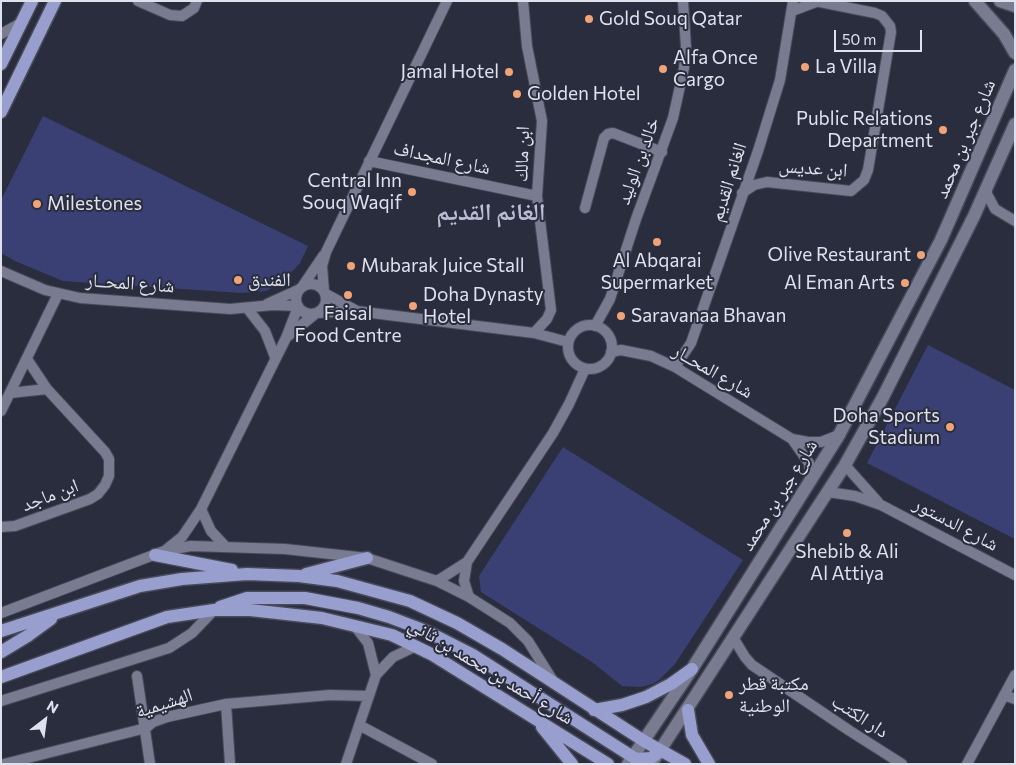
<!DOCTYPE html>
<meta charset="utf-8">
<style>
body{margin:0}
#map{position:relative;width:1016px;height:765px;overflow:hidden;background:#2a2d3e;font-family:Commissioner,sans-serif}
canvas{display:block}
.frame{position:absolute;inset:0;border:2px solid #dfe1ec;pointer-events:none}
.north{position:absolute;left:20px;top:695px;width:50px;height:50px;-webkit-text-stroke:4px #2a2d3e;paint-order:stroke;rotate:30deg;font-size:14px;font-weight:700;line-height:20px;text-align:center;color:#dfe1ec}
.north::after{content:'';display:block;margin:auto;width:18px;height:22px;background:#dfe1ec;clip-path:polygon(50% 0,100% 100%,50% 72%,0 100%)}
.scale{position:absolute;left:834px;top:30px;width:88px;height:22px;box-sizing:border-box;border:2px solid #dfe1ec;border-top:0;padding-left:6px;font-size:15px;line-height:18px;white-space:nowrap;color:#dfe1ec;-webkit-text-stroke:4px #2a2d3e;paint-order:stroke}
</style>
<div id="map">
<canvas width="1016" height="765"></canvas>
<div class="frame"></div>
<div class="north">N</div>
<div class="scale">50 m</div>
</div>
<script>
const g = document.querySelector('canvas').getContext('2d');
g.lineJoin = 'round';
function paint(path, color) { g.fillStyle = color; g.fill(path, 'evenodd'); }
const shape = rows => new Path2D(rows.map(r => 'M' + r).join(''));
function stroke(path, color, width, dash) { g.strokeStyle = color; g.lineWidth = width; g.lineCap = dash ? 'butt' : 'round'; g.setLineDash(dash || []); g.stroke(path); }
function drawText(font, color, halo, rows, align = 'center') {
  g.font = font + ' Commissioner,"Noto Naskh Arabic",sans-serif'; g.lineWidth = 4; g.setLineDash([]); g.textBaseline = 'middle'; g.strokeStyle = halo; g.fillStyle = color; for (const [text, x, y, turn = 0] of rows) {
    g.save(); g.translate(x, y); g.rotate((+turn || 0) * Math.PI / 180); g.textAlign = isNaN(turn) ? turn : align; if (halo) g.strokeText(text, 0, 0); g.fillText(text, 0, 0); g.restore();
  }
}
const green = shape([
 [43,116,308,246,300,263,283,281,266,291,242,293,63,281,15,261,1,253,1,200],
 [928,345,1015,390,1015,539,867,463],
 [563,447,743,560,675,664,659,680,652,684,641,687,622,686,592,662,481,592,479,576]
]);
const minor = shape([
 [138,1,170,15,182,16,194,8,197,1],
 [523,1,527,46,542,121,537,196,551,310,547,319,534,333],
 [792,11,816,2],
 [1,34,21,23],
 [369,161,537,196],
 [987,186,987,194,995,209,1015,221],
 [742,193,754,185,767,182,851,191,864,180,868,170,891,32,890,26,882,16,875,13,815,1],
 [585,208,604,138,608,134,613,133,662,152],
 [1,271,45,290,80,298,230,309,273,305,298,306],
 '296 299a15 15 0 1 1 30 0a15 15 0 1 1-30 0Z',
 [302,287,323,256],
 [324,291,322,266,326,252,447,1],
 [326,294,355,310],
 [267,304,300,289],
 [247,308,265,331,275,357],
 [317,313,356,311,534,333,568,342],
 '568 347a22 22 0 1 1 44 0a22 22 0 1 1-44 0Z',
 [595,326,610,299,636,219,673,118,684,68,686,47,683,1],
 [288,336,315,314],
 [611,352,621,350,651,356,675,367,792,439,808,442,821,442,839,435],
 [675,367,691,343,758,151,780,80,793,1],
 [10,393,47,389],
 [1,411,58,294],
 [792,439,809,463,811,481],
 [845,465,878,502],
 [828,492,855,496,881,505,1015,575],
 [201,509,211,531,225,546],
 [1,527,15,526,90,499,98,494,105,485,109,476,109,459,105,452,47,389,27,359],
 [167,549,182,537,201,509,286,338,298,307],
 [437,581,467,562],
 [469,597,464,581,467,562,553,433,569,404,585,369],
 [1,613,164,551,191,546,285,549,367,558,437,581,469,597,510,623,528,641,553,681],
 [354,625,368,643,376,675],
 [734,639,745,657,752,665,850,731,902,764],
 [137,676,150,764],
 [1004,695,1015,699],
 [1,701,169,648,192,633,214,610],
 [226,704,230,764],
 [359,725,432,764],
 [4,764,146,728,153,722,167,717,226,704,330,695,369,696],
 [346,764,376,675,393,657,416,646],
 [967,764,1015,675]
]);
const tertiary = shape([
 [975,1,1004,34,1015,53],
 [1000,1,1015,6],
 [655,758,845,465,883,397,974,216,1015,124],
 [628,764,692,669,839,435,941,240,1015,70]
]);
const primary = shape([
 [1,64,32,1],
 [1,112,55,1],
 [155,555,232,570],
 [306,574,367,558],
 [220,607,247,598,305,598,358,608,389,617,426,631,473,655,636,759,651,758,660,751],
 [1,631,140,586,182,579,247,574,299,576,337,581,410,601,457,623,502,649,644,741,685,764],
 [1,652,29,635,51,619],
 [1,677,167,617,214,610,250,610,322,618,392,635,431,654,608,764],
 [594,710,622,705,646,697,671,684,692,669],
 [688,710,692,735,709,764],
 [542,727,572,764]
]);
const markers = [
 [589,19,5,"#efa377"],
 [805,67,5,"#efa377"],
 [663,69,5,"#efa377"],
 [509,72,5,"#efa377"],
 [517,94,5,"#efa377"],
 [943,130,5,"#efa377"],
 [412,192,5,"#efa377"],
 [37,204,5,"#efa377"],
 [657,242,5,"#efa377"],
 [921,255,5,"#efa377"],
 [351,266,5,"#efa377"],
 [238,280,5,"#efa377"],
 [905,283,5,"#efa377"],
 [348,295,5,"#efa377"],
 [413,306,5,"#efa377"],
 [621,316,5,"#efa377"],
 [950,427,5,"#efa377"],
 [847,533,5,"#efa377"],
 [729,695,5,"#efa377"]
];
const poiNames = [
 ["Gold Souq Qatar",599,19],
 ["Alfa Once",673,58],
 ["Cargo",673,80],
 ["La Villa",815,67],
 ["Jamal Hotel",499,72,"right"],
 ["Golden Hotel",527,94],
 ["Public Relations",933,119,"right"],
 ["Department",933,141,"right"],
 ["Central Inn",402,181,"right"],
 ["Souq Waqif",402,203,"right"],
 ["Milestones",47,204],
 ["Olive Restaurant",911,255,"right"],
 ["Al Abqarai",657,261,"center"],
 ["Supermarket",657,283,"center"],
 ["Mubarak Juice Stall",361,266],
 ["الفندق",248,280],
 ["Al Eman Arts",895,283,"right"],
 ["Doha Dynasty",423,295],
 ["Hotel",423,317],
 ["Faisal",348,314,"center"],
 ["Food Centre",348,336,"center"],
 ["Saravanaa Bhavan",631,316],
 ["Doha Sports",940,416,"right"],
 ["Stadium",940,438,"right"],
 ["Shebib & Ali",847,552,"center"],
 ["Al Attiya",847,574,"center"],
 ["مكتبة قطر",739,684],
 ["الوطنية",739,706]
];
const streetNames = [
 ["شارع جبر بن محمد",965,139,-67],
 ["ابن مالك",522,154,-88],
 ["شارع المجداف",442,158,12],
 ["خالد بن الوليد",638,161,-70],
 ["ابن عديس",813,168,4],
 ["الغانم القديم",728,182,-72],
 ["شارع المحــار",130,283,4],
 ["شارع المحــار",713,371,30],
 ["ابن ماجد",50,495,-21],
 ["شارع جبر بن محمد",779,495,-58],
 ["شارع الدستور",956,524,28],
 ["شارع أحمد بن محمد بن ثاني",491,671,31],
 ["الهشيمية",164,703,-18],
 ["دار الكتب",860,716,33]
];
const districtNames = [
 ["الغانم القديم",491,212]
];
paint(green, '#3b4074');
stroke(minor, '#484a58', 12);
stroke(tertiary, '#484a58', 15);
stroke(primary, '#484a58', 15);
stroke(minor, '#797c90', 10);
stroke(tertiary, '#797c90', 12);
stroke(primary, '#989ece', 12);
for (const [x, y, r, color] of markers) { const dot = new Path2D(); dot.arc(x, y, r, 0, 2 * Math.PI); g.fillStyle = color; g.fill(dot); stroke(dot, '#2a2d3e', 2); }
drawText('19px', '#dfe1ec', '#2a2d3e', poiNames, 'left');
drawText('19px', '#dfe1ec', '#2a2d3e', streetNames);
drawText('bold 24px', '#b9bdd3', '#2a2d3e', districtNames);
</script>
